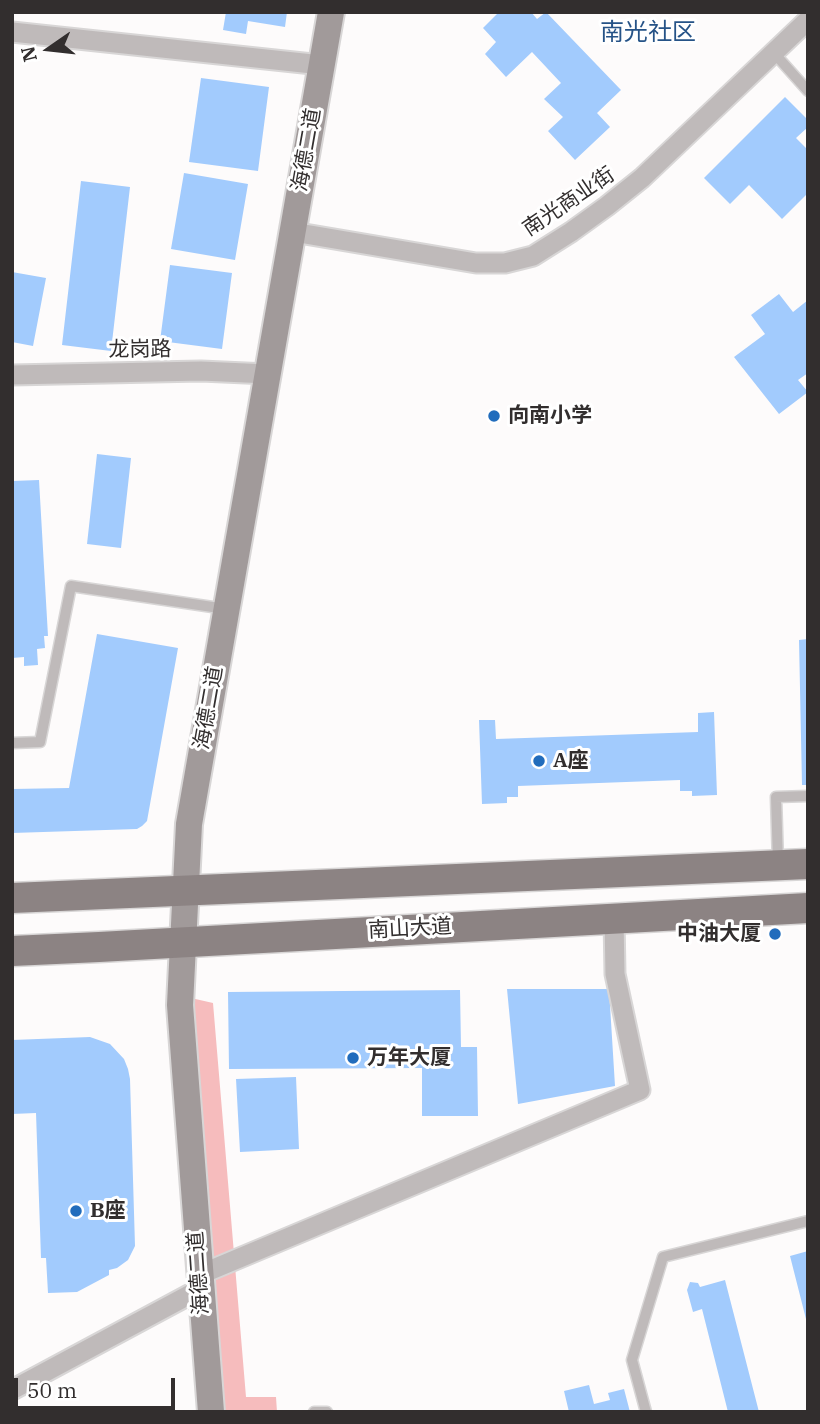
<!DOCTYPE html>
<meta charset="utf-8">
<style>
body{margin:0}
#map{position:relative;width:820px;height:1424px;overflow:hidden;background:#fdfbfb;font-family:"IBM Plex Serif",serif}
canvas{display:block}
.frame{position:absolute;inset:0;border:14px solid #322e2e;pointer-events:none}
.north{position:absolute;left:14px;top:14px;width:70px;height:70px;-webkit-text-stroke:5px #fff;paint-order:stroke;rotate:256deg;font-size:19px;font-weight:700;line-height:28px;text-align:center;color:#322e2e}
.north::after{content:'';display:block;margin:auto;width:24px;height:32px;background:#322e2e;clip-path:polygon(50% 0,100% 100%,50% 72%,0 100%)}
.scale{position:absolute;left:14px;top:1378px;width:161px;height:32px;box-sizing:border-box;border:4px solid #322e2e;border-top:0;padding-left:9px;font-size:21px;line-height:24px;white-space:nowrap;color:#322e2e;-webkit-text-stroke:5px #fff;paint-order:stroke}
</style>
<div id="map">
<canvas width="820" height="1424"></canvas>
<div class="frame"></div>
<div class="north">N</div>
<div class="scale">50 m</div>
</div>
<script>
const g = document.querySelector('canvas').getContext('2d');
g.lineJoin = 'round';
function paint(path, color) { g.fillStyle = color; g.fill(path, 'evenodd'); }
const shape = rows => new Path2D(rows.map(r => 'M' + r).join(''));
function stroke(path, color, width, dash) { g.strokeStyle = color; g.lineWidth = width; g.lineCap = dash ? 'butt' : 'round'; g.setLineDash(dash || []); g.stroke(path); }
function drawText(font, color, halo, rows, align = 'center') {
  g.font = font + ' "IBM Plex Serif","Noto Sans SC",serif'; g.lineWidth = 6; g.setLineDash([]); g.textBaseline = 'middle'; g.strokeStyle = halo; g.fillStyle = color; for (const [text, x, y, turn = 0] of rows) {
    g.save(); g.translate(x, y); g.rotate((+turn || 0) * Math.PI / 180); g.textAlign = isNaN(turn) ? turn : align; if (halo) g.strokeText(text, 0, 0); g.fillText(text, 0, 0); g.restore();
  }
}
const green = shape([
 [191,998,213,1003,246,1397,276,1397,277,1412,219,1412]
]);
const building = shape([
 [226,12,287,12,285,27,248,21,246,34,223,30],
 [499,12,531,12,537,19,546,12,621,90,597,113,610,127,575,160,548,131,563,117,544,99,561,83,532,52,506,77,485,54,496,42,483,28],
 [201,78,269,87,258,171,189,162],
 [785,97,808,120,808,127,796,138,808,150,808,193,782,219,749,185,730,204,704,178],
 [184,173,248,184,235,260,171,249],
 [81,181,130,187,111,351,62,345],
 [170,265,232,273,222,349,160,341],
 [12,272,46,278,33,346,12,342],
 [779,294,793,312,808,300,808,373,798,380,808,392,779,414,734,357,765,334,751,315],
 [97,454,131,458,121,548,87,544],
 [39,480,48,636,44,636,45,648,37,649,38,665,24,666,24,657,12,658,12,481],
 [97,634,178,648,147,821,142,826,137,829,12,833,12,789,69,788],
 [808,639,808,785,802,785,799,640],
 [714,712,717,795,692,796,692,791,680,791,680,780,518,786,518,797,507,797,507,803,482,804,479,720,495,720,496,739,698,732,698,713],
 [507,989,609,989,615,1086,518,1104],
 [460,990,461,1047,477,1047,478,1116,422,1116,422,1068,229,1069,228,992],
 [90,1037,110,1044,124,1059,128,1069,130,1079,135,1246,128,1260,117,1268,109,1270,109,1275,77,1292,48,1293,46,1258,41,1258,36,1113,12,1114,12,1040],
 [296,1077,299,1149,240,1152,236,1079],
 [808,1251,808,1323,807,1323,790,1256],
 [725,1280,759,1412,728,1412,702,1309,693,1312,687,1290,690,1282,698,1283,700,1287],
 [589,1385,594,1404,610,1400,608,1393,624,1389,630,1412,569,1412,564,1391]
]);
const lane = shape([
 [774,53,808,91],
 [12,743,40,742,71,586,226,609],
 [778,863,776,797,808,796],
 [314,1412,327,1412],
 [646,1412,632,1360,663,1257,808,1221]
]);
const street = shape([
 [12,32,322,65],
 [293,232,476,263,505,263,533,256,571,232,607,206,642,178,808,20],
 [12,375,201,371,268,374],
 [199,1275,640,1090,615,974,614,918],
 [12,1390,200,1289]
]);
const secondary = shape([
 [211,1412,180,1005,189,824,331,12]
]);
const primary = shape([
 [12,898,808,864],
 [12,951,99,947,808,908]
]);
const markers = [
 [494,416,7,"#216cbc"],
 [539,761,7,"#216cbc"],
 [775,934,7,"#216cbc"],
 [353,1058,7,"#216cbc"],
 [76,1211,7,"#216cbc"]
];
const streetNames = [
 ["海德二道",307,150,-80],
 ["南光商业街",569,202,-34],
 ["龙岗路",140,350,-1],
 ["海德二道",209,708,-80],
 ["南山大道",410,929,-3],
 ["海德二道",199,1273,-94]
];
const poiNames = [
 ["向南小学",508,416],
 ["A座",553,761],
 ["中油大厦",761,934,"right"],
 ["万年大厦",367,1058],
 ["B座",90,1211]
];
const quarterNames = [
 ["南光社区",648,33]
];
paint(green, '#f6bcbd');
paint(building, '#a2cbfd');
stroke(lane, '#d8d6d6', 13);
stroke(street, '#d8d6d6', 23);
stroke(secondary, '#d8d6d6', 30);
stroke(primary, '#d8d6d6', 33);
stroke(lane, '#bfbaba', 10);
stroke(street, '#bfbaba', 19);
stroke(secondary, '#a19a9a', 26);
stroke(primary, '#8c8383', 30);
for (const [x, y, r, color] of markers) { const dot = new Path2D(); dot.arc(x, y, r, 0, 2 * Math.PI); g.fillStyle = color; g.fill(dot); stroke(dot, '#fff', 2.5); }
drawText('21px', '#322e2e', '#fff', streetNames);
drawText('bold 21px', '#322e2e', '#fff', poiNames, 'left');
drawText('24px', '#265387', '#fff', quarterNames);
</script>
